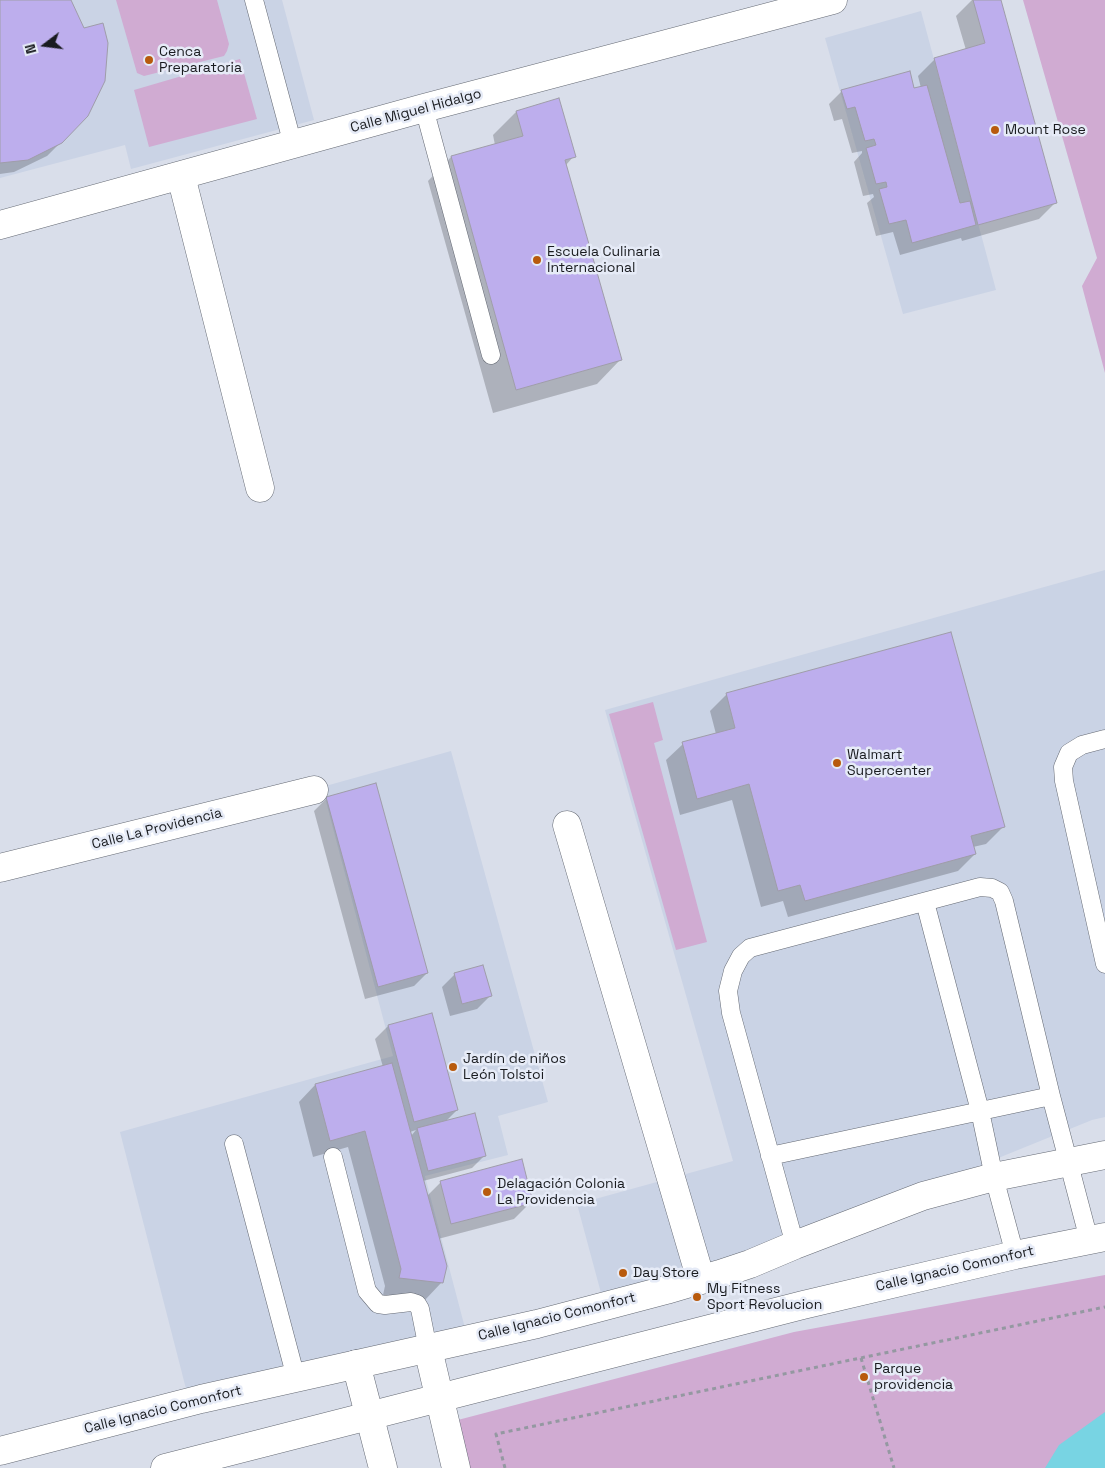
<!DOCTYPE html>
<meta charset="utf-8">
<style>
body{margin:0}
#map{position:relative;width:1105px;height:1468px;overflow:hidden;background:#d9deea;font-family:"Space Grotesk",sans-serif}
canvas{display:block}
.north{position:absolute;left:20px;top:20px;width:50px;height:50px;-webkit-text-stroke:4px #e6ebf7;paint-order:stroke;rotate:255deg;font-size:14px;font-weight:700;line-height:20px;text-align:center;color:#191b1f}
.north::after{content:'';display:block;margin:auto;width:18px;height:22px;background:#191b1f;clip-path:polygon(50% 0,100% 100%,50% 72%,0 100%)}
</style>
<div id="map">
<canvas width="1105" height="1468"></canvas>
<div class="north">N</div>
</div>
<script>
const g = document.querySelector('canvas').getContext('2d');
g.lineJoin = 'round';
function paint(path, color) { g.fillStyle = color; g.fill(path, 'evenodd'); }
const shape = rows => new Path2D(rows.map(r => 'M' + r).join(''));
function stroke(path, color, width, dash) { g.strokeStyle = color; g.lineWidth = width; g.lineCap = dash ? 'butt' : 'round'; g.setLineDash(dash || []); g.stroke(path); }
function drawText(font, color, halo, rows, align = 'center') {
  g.font = font + ' "Space Grotesk",sans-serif'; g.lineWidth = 5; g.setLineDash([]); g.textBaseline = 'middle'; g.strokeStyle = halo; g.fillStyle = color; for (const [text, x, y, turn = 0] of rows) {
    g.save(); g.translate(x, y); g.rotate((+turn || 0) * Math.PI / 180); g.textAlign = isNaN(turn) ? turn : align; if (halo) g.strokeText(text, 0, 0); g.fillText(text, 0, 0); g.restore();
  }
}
const built = shape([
 [0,0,282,0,314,120,131,169,125,145,0,178],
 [921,11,996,290,903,314,825,38],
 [1105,570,1105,1117,1092,1120,759,1255,717,1270,193,1416,120,1132,393,1056,322,787,451,751,548,1102,498,1116,508,1155,425,1176,465,1328,601,1293,577,1204,733,1161,605,710]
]);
const green = shape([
 [116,0,217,0,229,44,227,51,224,56,144,76,137,73],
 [1023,0,1105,0,1105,373,1082,286,1097,258],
 [240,59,257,119,149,147,134,90],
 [653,702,663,740,654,743,707,942,676,950,609,714],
 [1105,1275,1105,1468,467,1468,454,1421,794,1332]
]);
const water = shape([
 [1105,1412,1105,1468,1045,1468,1059,1445]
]);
const shadow = shape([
 [0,0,69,0,61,142,47,156,14,172,0,174],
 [972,0,999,0,1056,202,1039,219,962,241,961,238,900,255,893,232,876,236,867,203,874,197,873,194,863,196,854,162,862,153,862,151,852,153,842,119,834,121,829,104,842,91,914,90,921,88,918,76,935,59,966,50,956,16],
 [516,112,574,156,566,165,620,360,597,384,493,413,428,181,451,157,495,145,493,135],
 [727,694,1003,827,986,844,973,847,975,854,958,871,788,917,783,901,761,907,732,800,680,815,666,760,683,744,716,734,710,711],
 [327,798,427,973,414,986,365,999,314,811],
 [455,974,490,996,477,1009,450,1016,442,987],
 [431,1014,457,1110,445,1122,485,1155,472,1168,423,1181,427,1196,441,1182,531,1202,514,1219,438,1239,441,1283,425,1300,383,1295,385,1286,348,1147,313,1157,299,1102,315,1085,383,1067,375,1039,388,1026],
 [416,1130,411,1136,410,1132]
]);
const building = shape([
 [0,0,71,0,84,28,103,23,108,43,105,81,88,116,62,143,28,160,0,163,0,0],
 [973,0,1001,0,1057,203,978,225,934,58,985,43,973,0],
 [910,71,914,88,927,85,960,203,970,201,976,225,912,243,906,220,889,224,879,189,887,187,886,182,876,184,866,148,876,145,874,139,865,141,855,107,847,109,841,90,910,71],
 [559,98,576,157,565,160,622,360,516,390,451,156,523,136,516,111,559,98],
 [951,632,1005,827,971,836,976,854,805,901,800,885,778,891,749,784,697,799,682,742,735,728,726,693,951,632],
 [376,783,428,973,378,987,326,797,376,783],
 [483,965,492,996,462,1004,454,973,483,965],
 [432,1013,458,1110,414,1122,388,1025,432,1013],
 [392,1063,447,1266,443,1283,399,1278,401,1269,365,1131,330,1141,315,1084,392,1063],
 [475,1113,486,1156,428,1171,417,1128,475,1113],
 [522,1159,533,1203,451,1224,440,1181,522,1159]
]);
const path = shape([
 [861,1358,894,1468],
 [505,1468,496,1434,1105,1307]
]);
const lane = shape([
 [254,0,293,145],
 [424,108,491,355],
 [1105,739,1082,745,1069,753,1063,767,1064,781,1105,964],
 [925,902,980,1111,994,1177,1015,1255],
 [234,1144,296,1378],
 [770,1156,1051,1096],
 [333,1157,367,1291,378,1304,385,1305,411,1302,417,1304,420,1309,428,1349],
 [795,1245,731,1013,728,991,733,971,741,956,750,948,980,887,992,888,1000,892,1004,901,1051,1096,1089,1240]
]);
const street = shape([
 [181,176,260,488],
 [0,225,424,108,833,0],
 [567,825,701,1280],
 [0,868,314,790],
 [428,1349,456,1468],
 [356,1364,383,1468]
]);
const secondary = shape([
 [0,1451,201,1399,537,1324,666,1290,720,1274,750,1264,795,1245,923,1196,994,1177,1105,1155],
 [165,1468,803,1305,1015,1255,1105,1237]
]);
const markers = [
 [149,60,5,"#b85a0d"],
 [995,130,5,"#b85a0d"],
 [537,260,5,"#b85a0d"],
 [837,763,5,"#b85a0d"],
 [453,1067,5,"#b85a0d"],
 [487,1192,5,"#b85a0d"],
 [623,1273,5,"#b85a0d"],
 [697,1297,5,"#b85a0d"],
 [864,1377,5,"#b85a0d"]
];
const poiNames = [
 ["Cenca",159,52],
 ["Preparatoria",159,68],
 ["Mount Rose",1005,130],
 ["Escuela Culinaria",547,252],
 ["Internacional",547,268],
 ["Walmart",847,755],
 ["Supercenter",847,771],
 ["Jardín de niños",463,1059],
 ["León Tolstoi",463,1075],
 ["Delagación Colonia",497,1184],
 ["La Providencia",497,1200],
 ["Day Store",633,1273],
 ["My Fitness",707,1289],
 ["Sport Revolucion",707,1305],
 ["Parque",874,1369],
 ["providencia",874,1385]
];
const streetNames = [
 ["Calle Miguel Hidalgo",416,111,-15],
 ["Calle La Providencia",157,829,-14],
 ["Calle Ignacio Comonfort",955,1269,-13],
 ["Calle Ignacio Comonfort",557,1317,-14],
 ["Calle Ignacio Comonfort",163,1410,-14]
];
paint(built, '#cad3e5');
paint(green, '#d0abd2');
paint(water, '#78d4e3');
paint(shadow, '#0003');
paint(building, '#bdaeed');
stroke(building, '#9f9da9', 1);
stroke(lane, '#656a74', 19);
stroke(street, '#656a74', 29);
stroke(secondary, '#656a74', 29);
stroke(path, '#9498a1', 3, [4, 4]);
stroke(lane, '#fff', 18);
stroke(street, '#fff', 28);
stroke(secondary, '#fff', 28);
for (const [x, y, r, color] of markers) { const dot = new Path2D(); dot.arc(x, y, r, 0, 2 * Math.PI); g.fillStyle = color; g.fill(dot); stroke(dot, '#e6ebf7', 2); }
drawText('14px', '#191b1f', '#e6ebf7', poiNames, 'left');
drawText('14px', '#191b1f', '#e6ebf7', streetNames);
</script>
